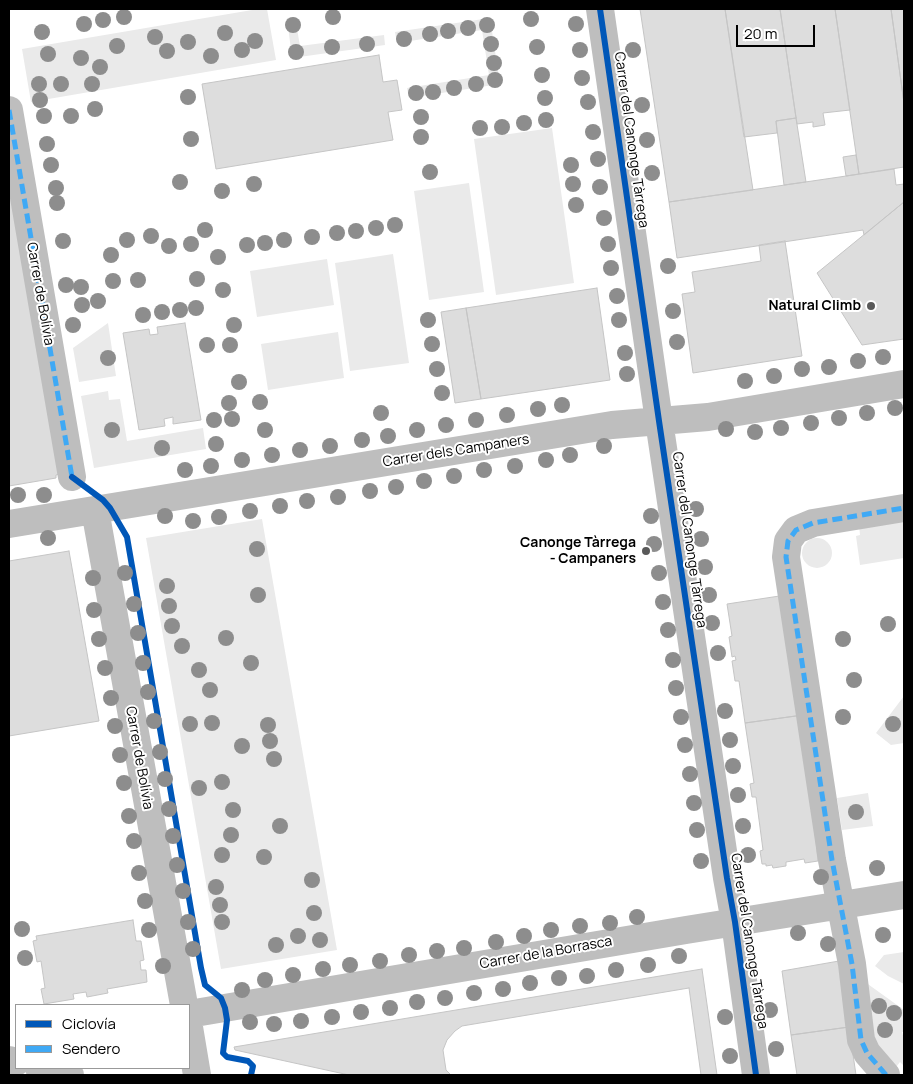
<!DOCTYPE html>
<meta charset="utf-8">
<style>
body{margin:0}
#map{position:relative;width:913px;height:1084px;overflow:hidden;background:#fff;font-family:Manrope,sans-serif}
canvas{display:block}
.frame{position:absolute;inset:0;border:10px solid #000;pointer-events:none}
.legend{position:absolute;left:15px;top:1004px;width:175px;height:65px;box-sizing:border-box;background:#fff;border:1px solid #999;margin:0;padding:6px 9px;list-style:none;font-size:15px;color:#000}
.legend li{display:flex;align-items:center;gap:10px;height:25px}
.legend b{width:25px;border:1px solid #999}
.scale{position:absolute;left:736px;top:25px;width:79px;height:22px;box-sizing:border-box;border:2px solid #000;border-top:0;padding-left:6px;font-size:15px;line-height:18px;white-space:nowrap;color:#000;-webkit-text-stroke:4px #fff;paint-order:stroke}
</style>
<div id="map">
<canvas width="913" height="1084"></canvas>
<div class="frame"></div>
<ul class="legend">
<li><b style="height:6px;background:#0057b8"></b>Ciclovía</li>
<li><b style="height:6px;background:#3fa9f5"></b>Sendero</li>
</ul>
<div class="scale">20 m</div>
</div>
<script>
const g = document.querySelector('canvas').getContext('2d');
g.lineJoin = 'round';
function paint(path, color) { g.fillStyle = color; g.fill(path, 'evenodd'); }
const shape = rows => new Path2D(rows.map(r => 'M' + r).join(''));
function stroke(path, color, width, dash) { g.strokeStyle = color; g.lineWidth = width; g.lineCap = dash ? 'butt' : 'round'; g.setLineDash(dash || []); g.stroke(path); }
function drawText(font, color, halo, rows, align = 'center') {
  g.font = font + ' Manrope,sans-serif'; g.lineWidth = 4; g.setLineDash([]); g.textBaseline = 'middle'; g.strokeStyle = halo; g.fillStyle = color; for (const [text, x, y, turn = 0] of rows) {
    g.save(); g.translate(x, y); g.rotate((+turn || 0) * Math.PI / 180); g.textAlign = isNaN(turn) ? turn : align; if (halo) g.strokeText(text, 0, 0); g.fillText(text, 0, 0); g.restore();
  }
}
const green = shape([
 [258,9,267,9,276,60,31,102,22,49],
 [295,17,300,46,384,35,385,45,292,58,287,18],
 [490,18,500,84,409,98,407,88,489,75,482,30,397,43,395,32],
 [552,128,574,283,496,295,474,139],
 [469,183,484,292,429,300,414,191],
 [393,254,409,363,350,371,335,263],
 [327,259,334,305,257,317,250,271],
 [108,323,116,376,79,382,73,348],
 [338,332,344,378,268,390,261,344],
 [108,391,109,400,120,399,127,441,203,428,206,449,94,468,81,396],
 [904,518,904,558,860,565,856,536,860,535,859,525],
 [262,519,337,950,221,969,146,538],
 '802 553a15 15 0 1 1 30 0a15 15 0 1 1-30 0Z',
 [904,696,904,743,891,745,876,733],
 [868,793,873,826,842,830,837,798],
 [904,952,904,984,888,976,875,966,884,955],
 [865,982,904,1010,904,1032,902,1032,904,1039,904,1066,900,1062,893,1071,874,1051]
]);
const building = shape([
 [640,9,725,9,753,190,669,202,640,9],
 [725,9,780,9,796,118,776,121,777,133,744,137,725,9],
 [780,9,835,9,850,110,823,113,825,125,813,127,813,122,797,124,780,9],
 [835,9,891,9,904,103,904,167,859,174,835,9],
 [891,9,904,9,904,103,891,9],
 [379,55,383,82,397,80,402,110,388,112,393,140,216,169,202,84,379,55],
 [796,118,806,182,784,185,776,121,796,118],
 [856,155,859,174,846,176,843,157,856,155],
 [894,169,896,185,904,184,904,202,864,235,863,230,677,258,669,202,894,169],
 [9,178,60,474,56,475,56,478,9,486,9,178],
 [904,202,904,339,862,345,817,273,904,202],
 [785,241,802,356,693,373,682,294,695,292,692,272,761,261,759,245,785,241],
 [597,288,610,380,481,399,466,308,597,288],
 [466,308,481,399,455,403,441,312,466,308],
 [185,323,201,420,173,424,173,417,164,419,165,426,139,430,123,333,149,329,150,335,158,334,157,327,185,323],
 [69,551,99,721,9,736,9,561,69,551],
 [786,595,803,715,745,723,739,681,735,681,732,661,736,660,735,656,732,657,729,637,732,636,727,604,786,595],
 [803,715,818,861,805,863,804,859,786,862,786,866,773,868,772,865,766,866,766,864,762,864,760,851,763,850,756,797,752,797,750,784,754,783,745,723,803,715],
 [133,920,136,941,141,941,144,960,140,961,141,970,146,970,147,982,107,989,108,993,87,997,86,992,73,994,74,999,44,1004,41,989,45,988,41,961,37,962,33,941,37,940,36,936,133,920],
 [839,961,849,1027,791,1035,782,971,839,961],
 [702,969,717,1075,349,1075,235,1050,234,1047,702,969],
 [689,988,701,1075,451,1075,446,1070,443,1050,447,1040,455,1031,462,1026,689,988],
 [849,1027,856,1075,797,1075,791,1035,849,1027]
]);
const minor = shape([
 [600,9,659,421,727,878,735,922,756,1075],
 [9,110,72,477],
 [95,510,184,1005],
 [9,524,612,425,708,417,904,384],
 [189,1014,686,930,904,895],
 [189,1027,197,1075],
 [886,1075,867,1053,861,1040,852,964,832,860,786,557,788,541,796,530,813,523,904,508]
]);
const major = shape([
 [9,1060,16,1062],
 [39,1068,70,1075]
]);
const quiet = shape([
 [9,110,72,477],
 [886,1075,867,1053,861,1040,852,964,832,860,786,557,788,541,796,530,813,523,904,508]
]);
const cycleway = shape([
 [600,9,659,421,727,878,735,922,756,1075],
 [72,477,103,500,110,508,127,537,201,968,205,985,221,998,225,1008,227,1020,223,1053,227,1057,248,1061,253,1066,251,1075]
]);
const trees = [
 [124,17],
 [333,17],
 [531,19],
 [103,20],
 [84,24],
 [576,24],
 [293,25],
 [487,25],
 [468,28],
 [448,31],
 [42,32],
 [225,33],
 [430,34],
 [155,37],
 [404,39],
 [255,41],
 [188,42],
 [367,44],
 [491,44],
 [117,46],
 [332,47],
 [537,47],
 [242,50],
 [580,50],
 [633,50],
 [167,51],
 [296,52],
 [48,54],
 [211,56],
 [81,58],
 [494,63],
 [100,67],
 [542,75],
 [582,78],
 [495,80],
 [39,84],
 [61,84],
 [92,84],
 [476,84],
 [454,88],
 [433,92],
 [416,93],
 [188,97],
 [545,98],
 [40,100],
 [588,102],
 [642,105],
 [95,109],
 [44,116],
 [71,116],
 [421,117],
 [546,120],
 [524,123],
 [502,127],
 [480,128],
 [593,132],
 [421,137],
 [191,139],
 [647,140],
 [47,144],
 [598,159],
 [51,165],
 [571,165],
 [430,172],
 [652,173],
 [180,182],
 [254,184],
 [573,184],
 [600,187],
 [56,188],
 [222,191],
 [57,203],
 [576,205],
 [604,218],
 [395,225],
 [376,228],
 [205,230],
 [356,231],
 [337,233],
 [151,236],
 [312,237],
 [127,240],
 [284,240],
 [63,241],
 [265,243],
 [191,244],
 [608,244],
 [247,245],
 [169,246],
 [111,255],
 [218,257],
 [668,266],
 [611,268],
 [197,279],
 [138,280],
 [113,281],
 [66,285],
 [81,287],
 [223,290],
 [617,296],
 [98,301],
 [82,305],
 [196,308],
 [180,310],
 [673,311],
 [162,312],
 [143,315],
 [428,320],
 [619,320],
 [73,325],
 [234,325],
 [677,342],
 [432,344],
 [207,345],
 [230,345],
 [625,353],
 [883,357],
 [108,358],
 [858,361],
 [829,367],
 [437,369],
 [802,369],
 [627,374],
 [774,376],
 [745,381],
 [239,382],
 [442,393],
 [260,402],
 [229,403],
 [562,405],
 [895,408],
 [538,409],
 [381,413],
 [867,413],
 [507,415],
 [839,418],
 [232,419],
 [214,420],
 [476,420],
 [811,423],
 [446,425],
 [781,428],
 [726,429],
 [112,430],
 [265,430],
 [417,430],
 [755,432],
 [388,436],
 [362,440],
 [216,444],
 [330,446],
 [604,446],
 [162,448],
 [300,450],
 [272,455],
 [570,455],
 [242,460],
 [546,460],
 [211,466],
 [515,466],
 [185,470],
 [484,470],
 [454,476],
 [424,481],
 [396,487],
 [370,491],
 [18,495],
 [44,495],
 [338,497],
 [307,501],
 [280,506],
 [696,509],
 [250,511],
 [165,516],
 [651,516],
 [219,517],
 [193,521],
 [48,538],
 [701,539],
 [654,544],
 [257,549],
 [705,567],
 [125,573],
 [659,573],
 [93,578],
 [167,586],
 [258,595],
 [709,595],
 [663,602],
 [134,604],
 [169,606],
 [94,610],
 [712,623],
 [888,624],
 [172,626],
 [668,630],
 [138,633],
 [226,638],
 [99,639],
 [843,639],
 [182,646],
 [718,653],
 [673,660],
 [143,663],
 [251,663],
 [105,668],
 [199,670],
 [854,680],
 [676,688],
 [210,690],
 [148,692],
 [111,698],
 [725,711],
 [681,717],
 [843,717],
 [154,721],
 [212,723],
 [190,724],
 [893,724],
 [268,725],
 [115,726],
 [730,740],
 [270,741],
 [685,745],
 [242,746],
 [160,752],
 [120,755],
 [274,759],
 [733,766],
 [690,774],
 [165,779],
 [222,782],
 [124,783],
 [199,788],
 [738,795],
 [694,803],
 [169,809],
 [233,810],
 [856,812],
 [129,816],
 [280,826],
 [743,826],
 [697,830],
 [231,835],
 [173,836],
 [134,841],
 [222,855],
 [748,855],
 [264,857],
 [701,861],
 [177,865],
 [877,868],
 [139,873],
 [821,877],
 [312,880],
 [216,887],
 [183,891],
 [145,901],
 [220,905],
 [314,913],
 [637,917],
 [188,922],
 [222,922],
 [610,923],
 [580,926],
 [22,929],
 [149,930],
 [551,930],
 [798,933],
 [883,935],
 [298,936],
 [524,936],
 [320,940],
 [496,942],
 [828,944],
 [276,945],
 [464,948],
 [193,949],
 [437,951],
 [409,955],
 [679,956],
 [25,958],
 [380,961],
 [350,965],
 [648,965],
 [163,966],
 [323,969],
 [616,970],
 [293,975],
 [587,976],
 [559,978],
 [265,980],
 [530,983],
 [503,989],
 [242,990],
 [474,993],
 [445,998],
 [417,1002],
 [879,1006],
 [390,1008],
 [770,1010],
 [361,1012],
 [894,1013],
 [332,1017],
 [725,1017],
 [301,1021],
 [250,1022],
 [274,1024],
 [885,1030],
 [776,1049],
 [730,1056]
];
const markers = [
 [871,306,5,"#595959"],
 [646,551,5,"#595959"]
];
const streetNames = [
 ["Carrer del Canonge Tàrrega",631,140,82],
 ["Carrer de Bolívia",40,294,80],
 ["Carrer dels Campaners",456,451,-9],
 ["Carrer del Canonge Tàrrega",689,540,82],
 ["Carrer de Bolívia",139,758,80],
 ["Carrer del Canonge Tàrrega",749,941,81],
 ["Carrer de la Borrasca",546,953,-10]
];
const poiNames = [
 ["Natural Climb",861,306],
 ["Canonge Tàrrega",636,543],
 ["- Campaners",636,559]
];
paint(green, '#eaeaea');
paint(building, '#ddd');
stroke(building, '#c5c5c5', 1);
stroke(minor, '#bebebe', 28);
stroke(major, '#bdbdbd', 28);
stroke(quiet, '#3fa9f5', 5, [10, 5]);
stroke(cycleway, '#0057b8', 6);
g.fillStyle = '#8d8d8d';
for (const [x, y] of trees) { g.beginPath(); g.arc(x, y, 8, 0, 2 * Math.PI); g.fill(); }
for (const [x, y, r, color] of markers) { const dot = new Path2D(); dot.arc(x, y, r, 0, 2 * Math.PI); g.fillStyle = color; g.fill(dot); stroke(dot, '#fff', 2); }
drawText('14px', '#000', '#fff', streetNames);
drawText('bold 14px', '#000', '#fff', poiNames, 'right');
</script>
